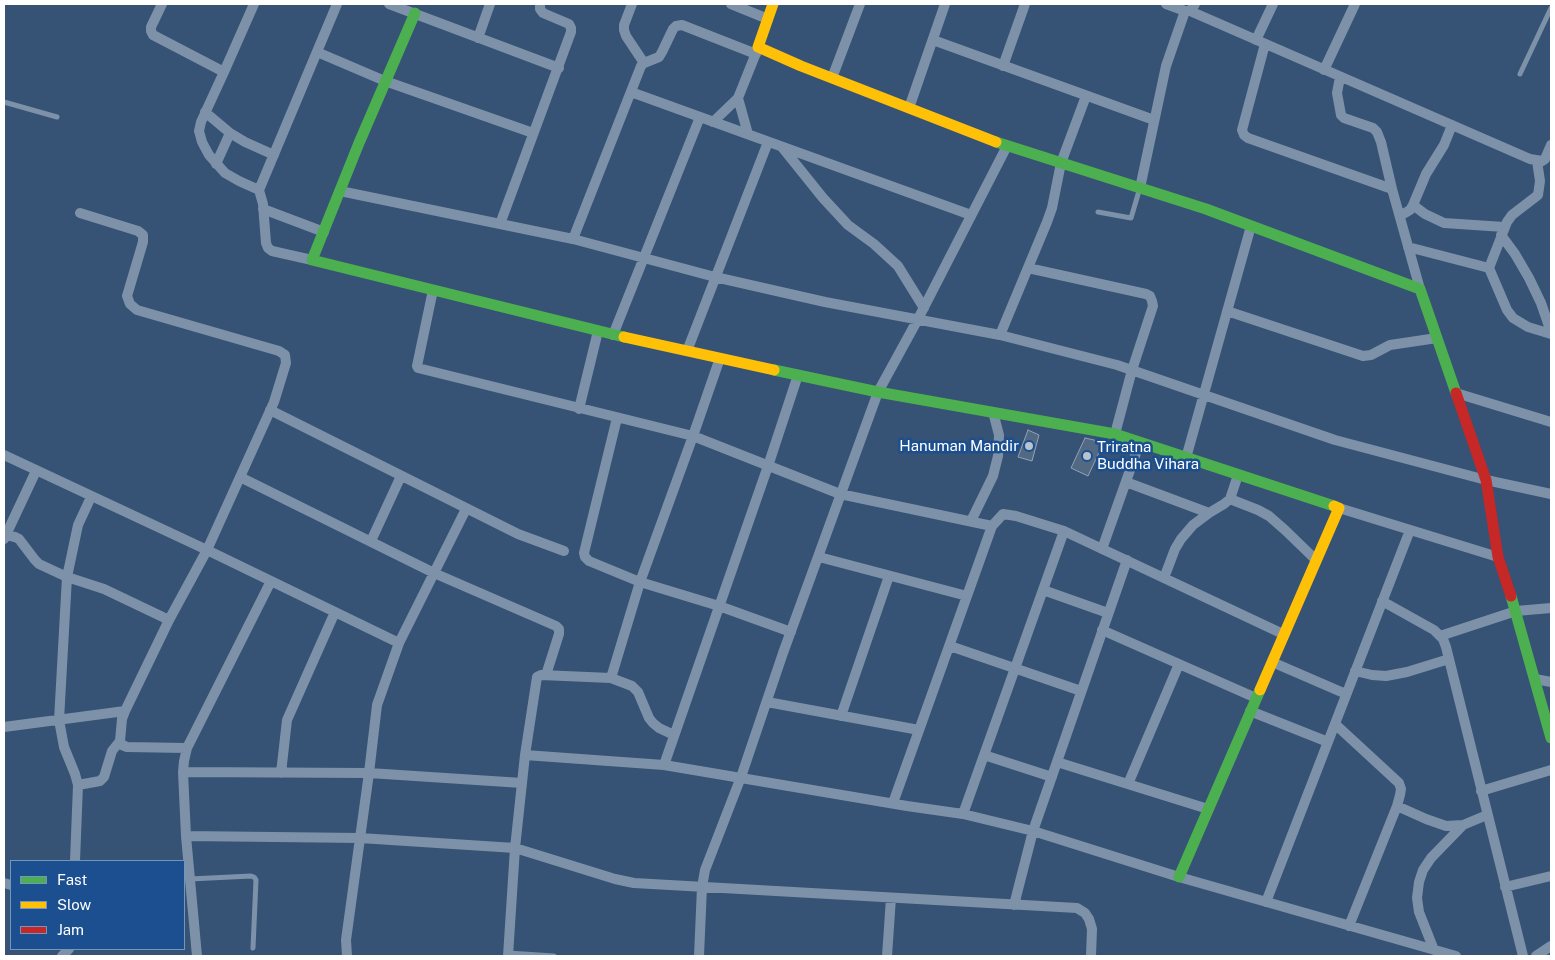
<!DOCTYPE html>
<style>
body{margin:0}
#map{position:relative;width:1555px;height:960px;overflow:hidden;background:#365274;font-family:"Public Sans",sans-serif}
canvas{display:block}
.frame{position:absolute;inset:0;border:5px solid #fff;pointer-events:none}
.legend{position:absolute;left:10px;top:860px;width:175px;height:90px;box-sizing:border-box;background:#1b4f8f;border:1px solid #7695bc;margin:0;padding:6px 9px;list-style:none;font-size:15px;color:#fff}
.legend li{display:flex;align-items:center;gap:10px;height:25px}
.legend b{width:25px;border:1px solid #7695bc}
</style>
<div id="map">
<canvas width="1555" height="960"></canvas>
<div class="frame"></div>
<ul class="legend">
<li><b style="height:6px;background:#4caf50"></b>Fast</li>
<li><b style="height:6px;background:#ffc107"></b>Slow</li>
<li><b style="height:6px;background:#c62828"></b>Jam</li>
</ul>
</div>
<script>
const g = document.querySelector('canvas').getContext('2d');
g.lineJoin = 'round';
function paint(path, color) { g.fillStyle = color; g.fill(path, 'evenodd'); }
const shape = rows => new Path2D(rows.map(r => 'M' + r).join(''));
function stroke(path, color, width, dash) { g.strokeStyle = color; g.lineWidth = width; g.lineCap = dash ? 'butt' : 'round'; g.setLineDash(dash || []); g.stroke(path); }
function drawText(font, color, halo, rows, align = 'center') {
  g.font = font + ' "Public Sans",sans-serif'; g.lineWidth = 5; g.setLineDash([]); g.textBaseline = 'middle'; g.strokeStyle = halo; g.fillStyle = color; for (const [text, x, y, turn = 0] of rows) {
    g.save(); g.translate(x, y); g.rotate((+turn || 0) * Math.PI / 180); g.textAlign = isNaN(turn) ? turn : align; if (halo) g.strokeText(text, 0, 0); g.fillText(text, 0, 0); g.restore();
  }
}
const building = shape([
 [1028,430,1039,435,1032,461,1018,457,1028,430],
 [1085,438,1094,440,1103,444,1088,476,1071,468,1085,438]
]);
const lane = shape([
 [1520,74,1551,8],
 [4,102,57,117],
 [1098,212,1131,218,1139,191],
 [190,879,251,876,254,877,256,880,253,948],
 [508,953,554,956]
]);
const street = shape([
 [162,4,151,27,151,31,153,35,224,72],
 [254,4,224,72,201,122,199,131,202,142,209,155,225,173,239,181,259,190],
 [389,4,559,68],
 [632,4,624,25,624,30,626,36,644,63],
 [731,4,768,19],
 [1166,4,1185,11,1190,11,1195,4],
 [1190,11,1530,159,1542,161,1545,159,1551,145],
 [478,38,490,4],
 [933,40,1154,120],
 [1256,40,1273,4],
 [1265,44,1242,130,1244,135,1248,138,1392,189],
 [317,52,385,81,533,133],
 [1003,66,1025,4],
 [1324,70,1355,4],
 [1340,77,1337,93,1341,115,1344,118,1373,128,1377,132,1381,142,1392,189,1420,289],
 [832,78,860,4],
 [631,92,971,215],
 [738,98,748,134],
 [909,108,945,4],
 [205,112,230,133,245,142,274,155],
 [713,122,738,98,758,48],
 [782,147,823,198,848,225,874,244,898,266,924,308],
 [216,164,230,133],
 [1140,188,1166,66,1185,11],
 [340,191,573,239,715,277,825,302,1000,335,1117,365,1335,440,1486,480,1551,494],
 [1413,205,1425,214,1444,223,1504,227],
 [263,209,324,232],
 [80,213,138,231,143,235,143,242,127,296,130,304,137,310,279,351,285,355,286,363,274,402,207,550,169,620,125,711,122,719,120,741,122,745,127,747,187,748],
 [1400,216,1410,210,1413,205,1426,174,1444,145,1452,125],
 [500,224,571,32,571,28,569,24,543,13,540,9,540,4],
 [1501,235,1515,254,1529,278,1541,303,1551,332],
 [573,239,641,66,644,63,659,57,662,52,673,29,676,26,682,25,756,54],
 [1408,247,1489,268,1507,310,1513,318,1528,327,1551,334],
 [312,260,272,251,268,248,266,243,263,204,259,190,337,4],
 [1028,268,1146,294,1150,296,1152,301,1153,306,1132,370,1115,434],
 [1489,268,1507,222,1512,215,1538,195,1540,181,1537,161],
 [433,290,417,366,418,368,693,436,840,494,992,526],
 [1227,311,1363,356,1371,355,1390,345,1437,338],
 [613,335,700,117],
 [1000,335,1047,222,1052,208,1061,163,1086,96],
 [687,351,768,142],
 [1456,393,1551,422],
 [579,409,598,331],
 [270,410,518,534,564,551],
 [617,418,584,553,585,557,589,561,640,582,719,606,791,632],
 [4,455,207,550,399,643],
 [1186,458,1251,226],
 [240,477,434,573,556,626,559,629,559,634,546,675],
 [1126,482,1209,513],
 [1230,499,1258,510,1269,516,1285,530,1316,560],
 [1339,508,1498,557],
 [971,521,993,476,998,456,999,435,993,412],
 [6,535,15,537,19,539,35,560,39,564,67,577,104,589,169,620],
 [4,539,36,471],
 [371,541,401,476],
 [1102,549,1140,442],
 [819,557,967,596],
 [1164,578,1175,549,1181,539,1193,525,1209,513,1224,504,1230,499,1238,475],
 [1043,590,1108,613],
 [1382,601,1434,630,1443,639,1446,647,1523,956],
 [1102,630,1256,698],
 [1440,636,1516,611,1551,608],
 [950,646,1081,691],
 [1272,662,1346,694],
 [1355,671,1372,675,1386,676,1407,672,1449,659],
 [611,678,632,686,638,692,649,718,653,723,659,728,674,735],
 [1535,679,1551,682],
 [767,702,919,730],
 [1250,711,1328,742],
 [841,716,889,576],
 [1335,724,1399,783,1401,789,1400,795,1397,806,1349,926],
 [4,727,125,711],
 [525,755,664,765,907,806,963,814,1033,831,1179,877,1456,956],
 [984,755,1052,777],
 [1057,762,1208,809],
 [664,765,768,466,798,375],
 [183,772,369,773,522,783],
 [281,773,287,720,335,612],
 [1128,784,1179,664],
 [78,785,100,781,104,777,112,751,120,741],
 [1481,791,1551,770],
 [893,803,992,526,1003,514,1016,516,1064,531,1283,634],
 [1397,806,1426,819,1446,826,1463,825,1487,815],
 [963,814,1064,531],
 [186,836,360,838,515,848,615,879,634,883,1077,908,1085,913,1089,919,1092,929,1091,956],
 [75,861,78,785,75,774,64,747,59,720,67,577,78,525,91,497],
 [4,883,11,885],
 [1505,887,1551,876],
 [1266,902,1410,530],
 [1014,905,1033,831,1127,560],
 [1434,950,1419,912,1417,898,1419,882,1423,870,1431,858,1463,825],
 [62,956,69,949],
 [197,956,186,836,183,772,184,761,187,748,271,581],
 [347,956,346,940,369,773,377,705,399,643,466,509],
 [508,956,515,848,525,755,537,677,541,675,611,678,640,582,693,436,720,358],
 [699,956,702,887,705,870,741,777,783,653,878,392,918,319,1007,146],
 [887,956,891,898],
 [1536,956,1551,946]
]);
const fast = shape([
 [415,13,359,143,312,260,624,337],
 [996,142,1206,209,1420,289,1456,393],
 [774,370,878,392,1115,434,1334,506],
 [1511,596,1551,738],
 [1179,877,1260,690]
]);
const slow = shape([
 [773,4,758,47,801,66,996,142],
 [624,337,774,370],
 [1260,690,1339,508,1334,506]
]);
const jam = shape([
 [1456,393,1486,480,1498,557,1511,596]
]);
const markers = [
 [1029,446,5,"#b9c2ce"],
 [1087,456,5,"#b9c2ce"]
];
const poiNames = [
 ["Hanuman Mandir",1019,446],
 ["Triratna",1097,447,"left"],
 ["Buddha Vihara",1097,464,"left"]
];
paint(building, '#526984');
stroke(building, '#92a2b6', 1);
stroke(lane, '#7d92a8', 5);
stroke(street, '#7d92a8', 10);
stroke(fast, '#4caf50', 11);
stroke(slow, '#ffc107', 11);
stroke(jam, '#c62828', 11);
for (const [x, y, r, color] of markers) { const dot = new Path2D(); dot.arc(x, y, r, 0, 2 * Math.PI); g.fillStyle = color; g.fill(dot); stroke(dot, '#1b4f8f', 2); }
drawText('15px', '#fff', '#1b4f8f', poiNames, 'right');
</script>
